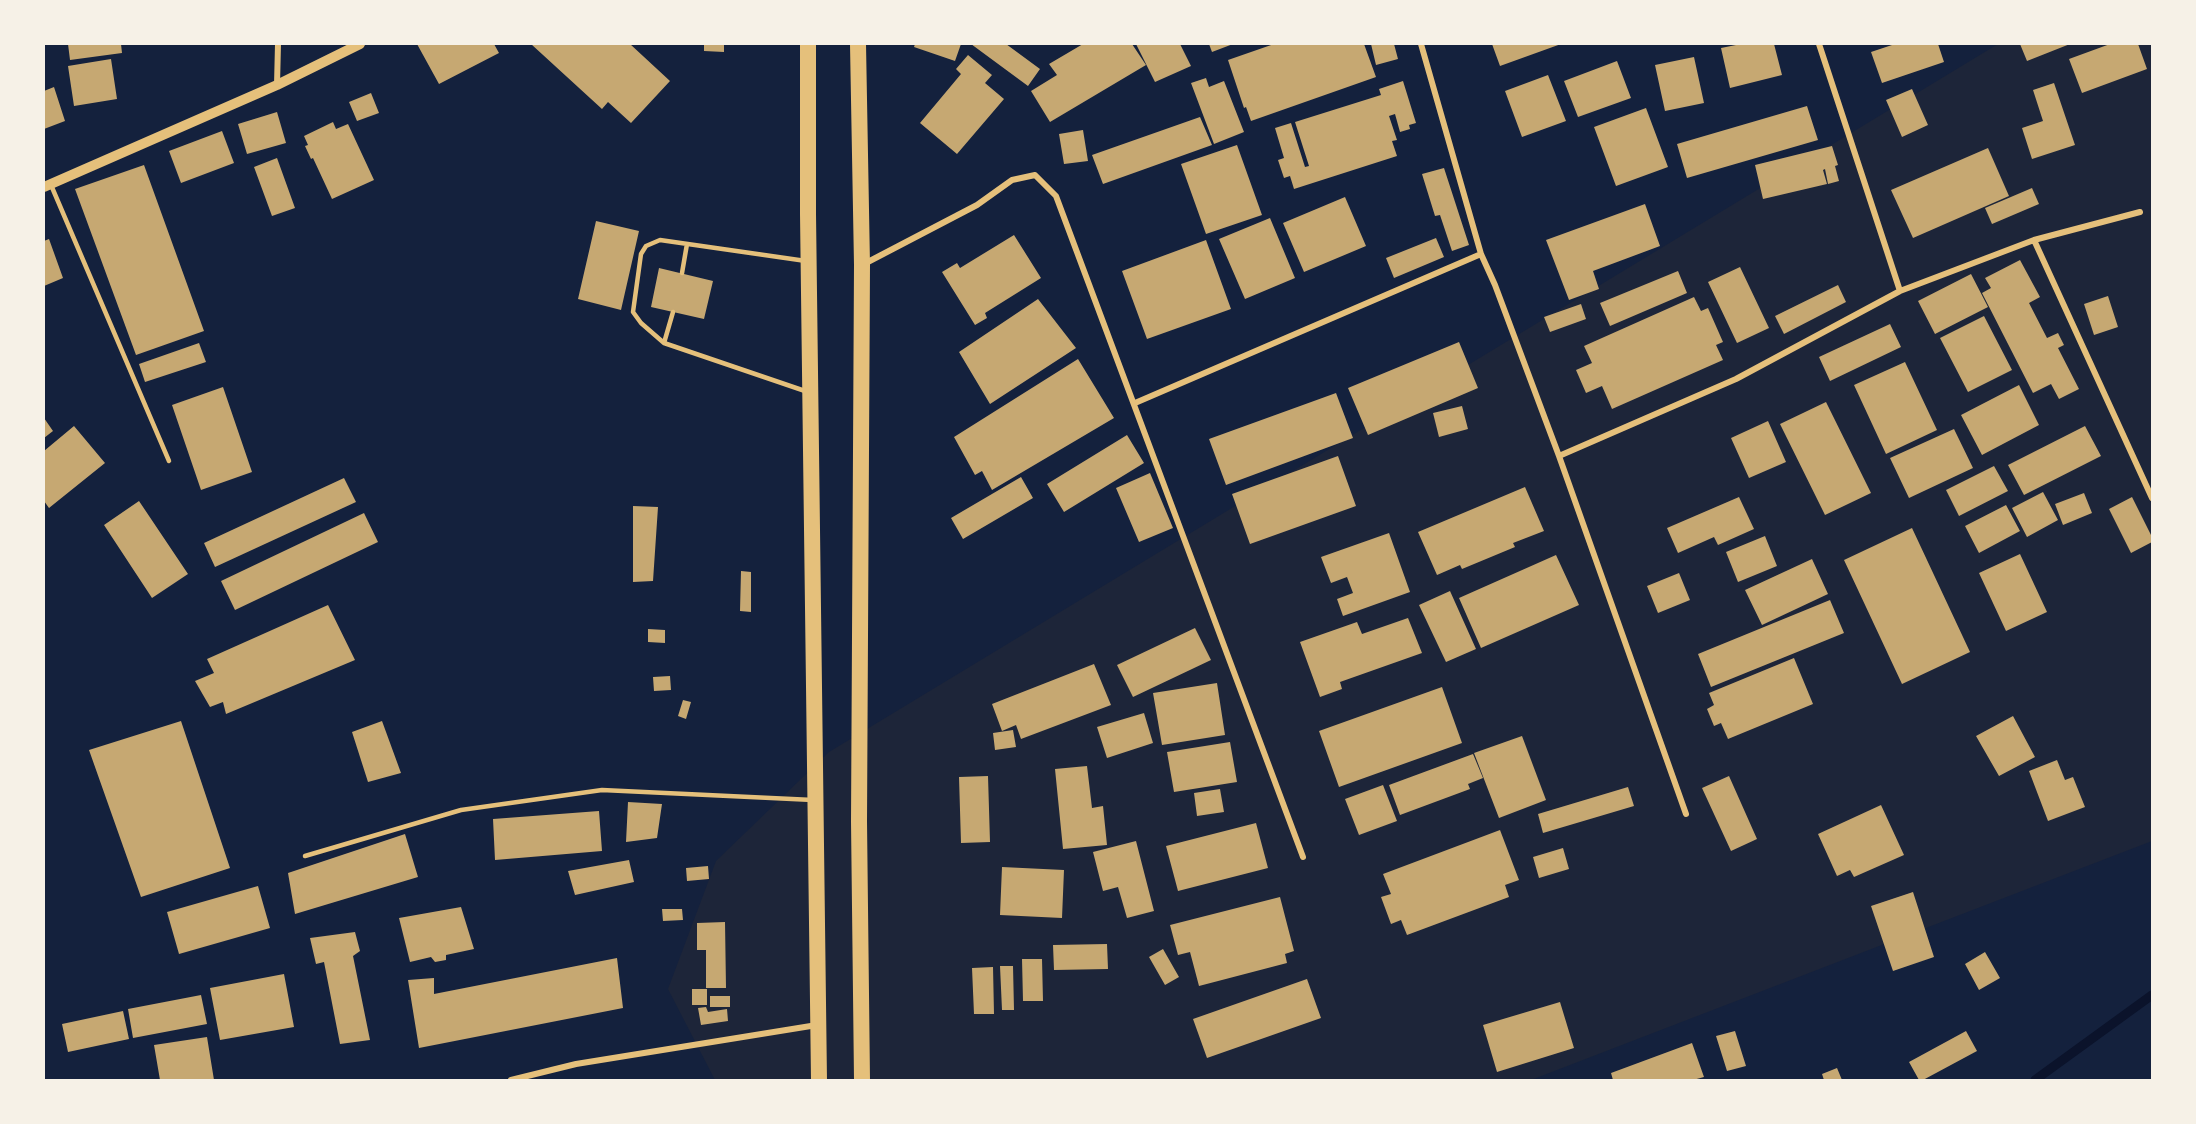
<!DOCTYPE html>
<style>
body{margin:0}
#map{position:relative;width:2196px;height:1124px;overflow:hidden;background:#14213d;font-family:Jost,sans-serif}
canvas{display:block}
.frame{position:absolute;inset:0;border:45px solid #f6f1e7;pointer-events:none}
</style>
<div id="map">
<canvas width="2196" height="1124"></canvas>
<div class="frame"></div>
</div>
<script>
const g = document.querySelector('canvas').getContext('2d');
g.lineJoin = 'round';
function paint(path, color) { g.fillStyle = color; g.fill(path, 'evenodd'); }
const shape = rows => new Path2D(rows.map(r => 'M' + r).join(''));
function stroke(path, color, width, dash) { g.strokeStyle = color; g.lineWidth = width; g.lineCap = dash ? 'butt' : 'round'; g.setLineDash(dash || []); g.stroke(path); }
const green = shape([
 [1998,44,2152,44,2152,841,1531,1080,715,1080,668,989,716,861,829,752]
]);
const stream = shape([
 [2035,1080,2152,995]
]);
const building = shape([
 [68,44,121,44,122,53,70,60],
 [417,44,494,44,499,53,439,84],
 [531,44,630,44,670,81,631,123,608,102,602,109],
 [704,44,724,44,724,52,704,51],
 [915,44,961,44,955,61,914,47],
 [971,44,1006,44,1040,69,1028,86],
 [1083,44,1132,44,1146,65,1050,122,1031,91,1057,75,1049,64],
 [1136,44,1180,44,1191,66,1155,82],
 [1209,44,1233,44,1212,52],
 [1274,44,1364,44,1376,77,1251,121,1246,107,1244,108,1228,60],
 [1371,44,1394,44,1398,59,1376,65],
 [1492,44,1561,44,1500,66],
 [1741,44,1774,44,1782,75,1730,88,1721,48],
 [1895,44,1938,44,1944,62,1882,83,1871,52],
 [2020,44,2070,44,2027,61],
 [2110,44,2138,44,2147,69,2082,93,2069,59],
 [968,55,992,75,985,83,1004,99,957,154,920,123,961,74,956,69],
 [1694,57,1704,103,1665,111,1655,65],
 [111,59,117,99,74,106,68,66],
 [1617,61,1631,98,1578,117,1564,81],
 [1548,75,1566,121,1522,137,1505,91],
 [1206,78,1209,87,1224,81,1244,132,1214,144,1191,83],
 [1403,81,1416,123,1409,125,1410,129,1400,132,1395,114,1389,116,1397,140,1392,141,1397,156,1294,189,1290,176,1284,178,1278,160,1284,158,1275,128,1291,123,1305,167,1309,166,1295,122,1381,95,1379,89],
 [2054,83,2075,145,2032,159,2022,128,2043,121,2033,90],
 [54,87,65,121,44,129,44,91],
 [1912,89,1928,125,1902,137,1886,100],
 [371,93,379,113,357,121,349,102],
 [1807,106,1818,140,1687,178,1677,144],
 [1646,108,1668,167,1616,186,1594,127],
 [277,112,286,143,247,154,238,124],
 [1200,117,1212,145,1103,184,1092,155],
 [333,122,336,129,348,124,374,180,332,199,313,158,311,159,305,146,308,145,304,136],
 [1083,130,1088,161,1064,164,1059,134],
 [222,131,234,163,181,183,169,151],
 [1237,145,1262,215,1206,234,1181,164],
 [1832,146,1838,165,1835,166,1839,181,1828,184,1825,169,1823,170,1827,184,1763,199,1755,165],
 [1988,148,2009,196,1913,238,1891,190],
 [277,158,295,208,272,216,254,167],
 [144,165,204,331,136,355,75,189],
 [1444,168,1469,245,1452,251,1440,215,1435,216,1422,174],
 [2032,188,2039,204,1992,224,1985,208],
 [1345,197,1366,246,1304,272,1283,223],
 [1645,204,1660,246,1593,271,1599,289,1569,300,1546,240],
 [1270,218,1295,278,1245,299,1219,239],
 [596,221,639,231,621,310,578,299],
 [1014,235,1041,278,985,313,987,318,975,325,942,272,957,263,960,268],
 [1436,238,1444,257,1394,278,1386,258],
 [49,239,63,278,44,286,44,241],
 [1206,240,1231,309,1147,339,1122,271],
 [2020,260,2040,297,2029,303,2047,338,2058,333,2064,345,2058,348,2079,389,2059,399,2051,384,2033,393,1982,293,1991,288,1985,278],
 [1740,267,1769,328,1737,343,1708,282],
 [659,268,713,281,704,319,651,307],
 [1678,271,1687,293,1610,326,1600,303],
 [1971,274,1988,307,1935,334,1918,301],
 [1838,285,1846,302,1784,334,1775,316],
 [2108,296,2118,327,2094,335,2084,304],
 [1694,297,1701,311,1708,308,1723,342,1716,345,1723,360,1612,409,1602,386,1586,393,1576,370,1592,363,1584,346],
 [1038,299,1076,348,990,404,959,352],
 [1581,304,1586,319,1550,332,1544,317],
 [1984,316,2012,370,1968,392,1940,338],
 [1890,324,1901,347,1830,381,1819,357],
 [1459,342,1478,388,1368,435,1348,388],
 [199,343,206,362,145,382,139,364],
 [1078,359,1114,418,992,490,982,471,975,475,954,437],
 [1905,362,1937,430,1886,454,1854,385],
 [2019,385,2039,425,1982,455,1961,415],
 [223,387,252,472,201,490,172,405],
 [1336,393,1353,438,1226,485,1209,439],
 [1826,402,1871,493,1825,515,1780,424],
 [1462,406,1468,429,1439,437,1433,413],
 [44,418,53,431,44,438],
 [1768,421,1786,462,1749,478,1731,438],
 [74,426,105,463,49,508,44,501,44,451],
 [2085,426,2101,456,2024,495,2008,465],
 [1954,429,1973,468,1909,498,1890,458],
 [1127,435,1144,463,1064,512,1047,484],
 [1338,456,1356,506,1250,544,1232,494],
 [1994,466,2008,491,1959,516,1946,490],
 [1150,473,1173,528,1139,542,1116,488],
 [1021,477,1033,498,963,539,951,518],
 [344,478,356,502,215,567,204,543],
 [1525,487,1544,531,1513,543,1515,547,1462,569,1460,565,1437,575,1418,532],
 [2043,492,2058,520,2027,537,2012,508],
 [2084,493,2092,513,2063,525,2055,504],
 [1739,497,1754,529,1718,545,1714,537,1678,553,1667,528],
 [2132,497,2152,537,2152,542,2131,553,2109,509],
 [139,501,188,574,152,598,104,525],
 [2006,505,2020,531,1979,553,1965,526],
 [633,506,658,507,653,581,633,582],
 [364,513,378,542,235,610,221,581],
 [1912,528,1970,652,1902,684,1844,560],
 [1389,533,1410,592,1343,616,1337,599,1353,593,1347,577,1331,583,1321,557],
 [1765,536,1777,566,1738,582,1726,552],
 [2020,554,2047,612,2006,631,1979,573],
 [1556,555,1579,605,1481,648,1459,598],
 [1812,559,1828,594,1762,625,1745,590],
 [741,571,751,572,751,612,740,611],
 [1679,573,1690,600,1658,613,1647,586],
 [1450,591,1476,649,1446,662,1419,605],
 [1830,600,1844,633,1711,687,1698,654],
 [328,605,355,660,226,714,223,702,210,707,195,681,214,673,207,659],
 [1408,618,1422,653,1340,682,1342,689,1320,697,1300,642,1357,622,1362,634],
 [1195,628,1211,660,1133,697,1117,665],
 [648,629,665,630,665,643,648,642],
 [1794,658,1813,704,1728,739,1721,723,1714,726,1707,709,1714,705,1709,693],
 [1094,664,1111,705,1021,739,1016,725,1002,731,992,704],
 [670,676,671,690,654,691,653,677],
 [1217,683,1225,735,1162,745,1153,693],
 [1442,687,1462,743,1339,787,1319,731],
 [683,700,691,702,686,719,678,716],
 [1144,713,1153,743,1107,758,1097,727],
 [2013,716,2035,757,1999,776,1976,736],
 [181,721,230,868,141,897,89,750],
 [382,721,401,773,368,782,352,732],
 [1013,730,1016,747,995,750,993,733],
 [1522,736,1546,800,1499,818,1474,753],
 [1230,742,1237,782,1174,792,1167,752],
 [1473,754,1483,778,1468,784,1470,789,1400,815,1389,785],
 [2057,760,2065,780,2073,777,2085,807,2048,821,2029,771],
 [1087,766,1092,808,1103,806,1107,845,1063,849,1055,769],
 [988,776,990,842,961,843,959,777],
 [1729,776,1757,839,1731,851,1702,788],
 [1383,785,1397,821,1359,835,1345,799],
 [1628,787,1634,806,1543,833,1538,814],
 [1220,789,1224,812,1197,816,1194,793],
 [628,802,662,804,657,838,626,842],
 [1881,805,1904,855,1854,877,1850,870,1837,876,1818,834],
 [599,811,602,851,495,860,493,819],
 [1256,823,1268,868,1178,891,1166,846],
 [1500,830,1519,880,1505,885,1509,897,1407,935,1401,920,1391,924,1381,897,1391,894,1383,874],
 [405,834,418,877,295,914,288,873],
 [1136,841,1154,911,1127,918,1118,887,1103,891,1093,852],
 [1563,848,1569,869,1539,878,1533,857],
 [629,860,634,882,575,895,568,871],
 [708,866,709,879,687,881,686,868],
 [1002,867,1064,870,1062,918,1000,915],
 [258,886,270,928,179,954,167,912],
 [1913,892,1934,957,1893,971,1871,906],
 [1280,897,1294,951,1285,954,1287,963,1199,986,1190,952,1178,955,1170,925],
 [461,907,474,949,446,955,446,960,435,962,431,957,410,962,399,918],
 [662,909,682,909,683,920,663,921],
 [725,922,726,988,706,988,706,950,697,950,697,923],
 [355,932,360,951,353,956,370,1040,340,1044,324,962,316,964,310,938],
 [1107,944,1108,969,1054,970,1053,945],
 [1163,949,1179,977,1165,985,1149,957],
 [1985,952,2000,978,1979,990,1965,964],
 [617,958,623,1008,419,1048,408,980,434,978,434,994],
 [1022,959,1042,959,1043,1001,1023,1001],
 [1000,966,1013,966,1014,1010,1002,1010],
 [993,967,994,1014,974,1014,972,968],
 [284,974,294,1027,220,1040,210,988],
 [1307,979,1321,1018,1207,1058,1193,1019],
 [692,989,707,989,707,1005,692,1005],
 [201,995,207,1024,133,1038,128,1009],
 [710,996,730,996,730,1007,710,1007],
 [1560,1002,1574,1048,1497,1072,1483,1025],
 [706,1007,708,1012,727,1009,728,1021,701,1025,698,1008],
 [123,1011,129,1039,68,1052,62,1024],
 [1735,1031,1746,1066,1727,1071,1716,1036],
 [1966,1031,1977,1051,1923,1080,1919,1080,1909,1062],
 [207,1037,214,1080,160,1080,154,1045],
 [1692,1043,1704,1077,1693,1080,1613,1080,1611,1073],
 [1837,1068,1842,1080,1824,1080,1822,1074]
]);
const service = shape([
 [51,185,169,461],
 [806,261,660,240,646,246,641,254,633,312,641,323,664,343,808,392],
 [682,273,687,244],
 [664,343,673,312],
 [305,856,461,810,602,790,813,800]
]);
const minor = shape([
 [1421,44,1481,254,1495,285,1559,456,1686,814],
 [1819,44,1900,291],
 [277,85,278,44],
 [2034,240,2152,498],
 [864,264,977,205,1012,180,1035,175,1056,196,1303,857],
 [1135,403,1481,254],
 [1559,456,1736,379,1900,291,2034,240,2140,212],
 [511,1080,576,1064,817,1025]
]);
const tertiary = shape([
 [44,187,277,85,360,44]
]);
const trunk = shape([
 [808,44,808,214,819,1080],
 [858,44,862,265,859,821,862,1080]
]);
paint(green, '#1d2539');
stroke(stream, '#0b132b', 9);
paint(building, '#c6a872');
stroke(service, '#e5c07b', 4.5);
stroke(minor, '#e5c07b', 6);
stroke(tertiary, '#e5c07b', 10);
stroke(trunk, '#e5c07b', 16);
</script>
